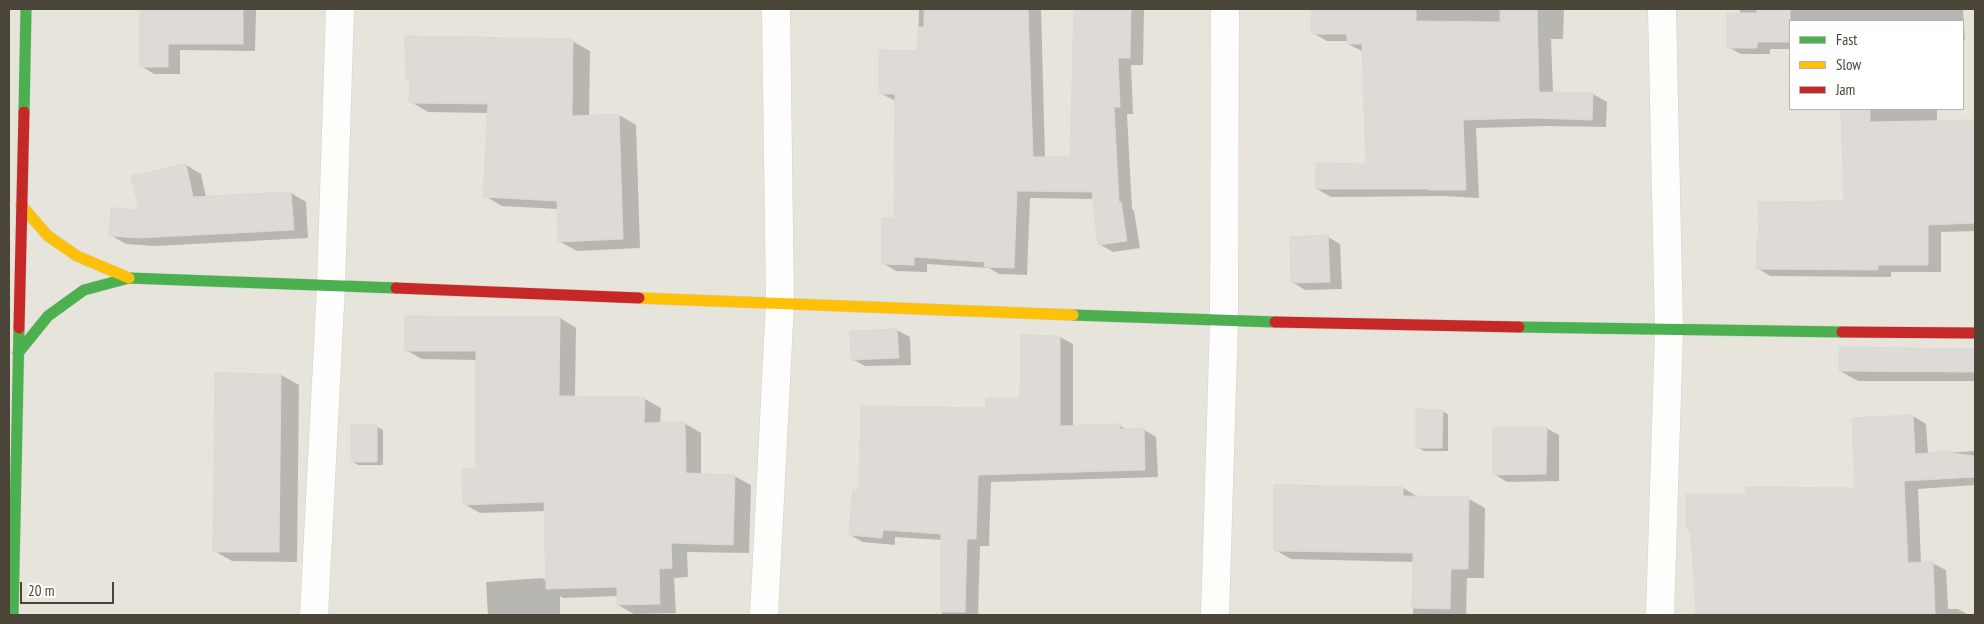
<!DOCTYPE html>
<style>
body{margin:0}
#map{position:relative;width:1984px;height:624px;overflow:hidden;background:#f4f2ee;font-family:"PT Sans Narrow",sans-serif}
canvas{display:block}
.frame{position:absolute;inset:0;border:10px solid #4b4439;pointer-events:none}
.legend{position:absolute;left:1789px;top:20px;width:175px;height:90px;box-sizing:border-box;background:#fff;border:1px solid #b7b4b0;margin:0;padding:6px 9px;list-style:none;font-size:15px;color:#4b4439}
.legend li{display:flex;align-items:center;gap:10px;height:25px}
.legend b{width:25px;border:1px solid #b7b4b0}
.scale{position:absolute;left:20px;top:582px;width:94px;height:22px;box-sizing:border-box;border:2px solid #4b4439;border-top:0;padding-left:6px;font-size:15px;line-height:18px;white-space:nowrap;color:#4b4439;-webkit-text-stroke:4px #fff;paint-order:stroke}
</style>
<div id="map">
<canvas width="1984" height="624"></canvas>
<div class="frame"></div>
<ul class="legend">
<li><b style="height:6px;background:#4caf50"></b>Fast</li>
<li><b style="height:6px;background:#ffc107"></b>Slow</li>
<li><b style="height:6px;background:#c62828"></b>Jam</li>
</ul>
<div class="scale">20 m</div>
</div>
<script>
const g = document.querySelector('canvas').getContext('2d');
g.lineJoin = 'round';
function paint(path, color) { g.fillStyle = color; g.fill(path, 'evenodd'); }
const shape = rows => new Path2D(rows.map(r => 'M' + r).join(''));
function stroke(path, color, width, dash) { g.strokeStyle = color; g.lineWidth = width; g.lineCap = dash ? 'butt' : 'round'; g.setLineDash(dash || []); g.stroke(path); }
const residential = shape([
 [9,9,1975,9,1975,615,9,615],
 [1790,21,1963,21,1963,109,1790,109]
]);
const shadow = shape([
 [141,9,256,9,255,51,180,50,180,74,154,74,141,66],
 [919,9,1041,9,1045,158,1071,158,1076,9,1144,9,1143,65,1131,65,1133,114,1127,114,1132,209,1134,211,1140,248,1113,252,1099,244,1094,199,1030,198,1027,275,999,274,989,268,927,264,927,272,896,271,883,263,896,219,896,101,880,93,918,52],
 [1312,9,1564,9,1563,39,1551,39,1553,93,1593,94,1607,102,1606,127,1548,126,1476,128,1479,198,1442,196,1331,197,1317,189,1367,165,1364,52,1348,44,1348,41,1327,41,1313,33],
 [1740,9,1963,9,1965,40,1963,40,1963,21,1790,21,1790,49,1770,49,1770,54,1741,54,1728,47,1740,14],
 [572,41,590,51,589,116,619,115,636,125,640,248,577,251,559,241,558,209,502,206,485,196,489,113,428,112,411,102,412,82,407,80],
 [1841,109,1937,109,1937,122,1975,121,1975,231,1941,232,1941,272,1891,272,1891,277,1770,276,1757,268,1846,202],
 [186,165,201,174,206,197,291,193,306,202,308,238,155,246,126,244,110,235,141,211],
 [1328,237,1340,244,1342,289,1305,290,1292,282],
 [560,318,576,328,575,397,645,399,661,408,660,424,684,423,701,433,701,475,734,476,751,485,749,553,687,552,688,577,674,578,676,613,634,614,618,605,618,596,563,598,560,596,560,615,488,615,486,582,542,578,547,581,546,511,480,513,464,504,477,470,478,360,422,359,406,350],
 [897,330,910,337,911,365,865,366,852,359,851,332],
 [1060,337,1073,344,1073,427,1119,425,1127,430,1143,429,1156,437,1158,477,991,482,989,546,980,546,978,615,942,615,942,540,895,537,895,545,863,542,850,535,860,492,987,409,1021,400],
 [1840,349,1975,350,1975,381,1858,381,1840,371],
 [281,375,299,385,297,562,232,561,214,551],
 [1442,411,1448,414,1448,451,1424,451,1417,447],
 [1913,416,1926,424,1928,454,1975,451,1975,485,1918,489,1921,563,1932,563,1946,570,1948,609,1958,609,1969,615,1800,615,1796,527,1777,527,1772,615,1697,615,1693,532,1687,528,1747,496,1857,490],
 [376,426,383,430,383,465,358,465,352,461],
 [1546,428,1559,435,1559,481,1507,482,1494,474],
 [1403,488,1420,498,1469,499,1485,508,1484,578,1467,578,1466,615,1413,615,1414,562,1291,559,1275,550]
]);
const building = shape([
 [140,9,243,9,243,44,168,44,168,67,140,67,140,9],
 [924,9,1028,9,1033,157,1070,157,1074,9,1131,9,1130,58,1118,58,1120,107,1114,107,1119,202,1121,202,1127,241,1098,245,1092,192,1017,191,1014,268,984,267,985,262,914,257,914,265,882,264,882,218,894,218,895,94,879,94,879,50,917,51,918,27,924,27,924,9],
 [1311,9,1416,9,1416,21,1500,22,1500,9,1537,9,1539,92,1593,93,1592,120,1533,118,1463,120,1466,190,1429,190,1429,189,1316,189,1316,163,1366,164,1362,44,1347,44,1347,34,1311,34,1311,9],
 [1757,9,1790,9,1790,42,1757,42,1757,48,1727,48,1727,13,1757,13,1757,9],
 [405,36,573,39,572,116,619,114,623,239,558,242,557,201,483,197,488,104,409,103,410,80,406,80,405,36],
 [1841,109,1870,109,1870,122,1975,120,1975,223,1928,225,1928,265,1878,265,1878,270,1756,269,1757,240,1759,240,1758,202,1844,201,1841,109],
 [186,164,193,197,291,192,294,230,139,238,109,236,111,208,139,210,131,176,186,164],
 [1328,235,1330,282,1291,283,1290,237,1328,235],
 [405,316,560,317,559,396,645,397,644,423,685,422,686,473,735,475,733,545,671,543,672,568,659,569,660,604,617,605,617,587,546,589,544,502,463,505,462,469,476,469,476,351,405,351,405,316],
 [897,329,899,358,851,360,850,331,897,329],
 [1021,335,1060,336,1060,426,1120,424,1120,429,1144,428,1145,470,978,475,976,539,967,539,965,612,941,612,941,534,883,530,882,538,849,535,853,490,859,490,861,406,986,408,986,398,1020,398,1021,335],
 [1839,347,1975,349,1975,372,1839,371,1839,347],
 [215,373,281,374,279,552,213,552,215,373],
 [1416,409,1443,410,1442,448,1416,448,1416,409],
 [1913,415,1915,454,1952,451,1952,453,1975,456,1975,477,1904,481,1908,563,1933,561,1935,615,1696,615,1691,529,1686,529,1686,494,1746,494,1746,487,1855,488,1852,418,1913,415],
 [351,425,377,425,377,462,351,462,351,425],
 [1493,427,1547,427,1546,474,1493,475,1493,427],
 [1274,485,1403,487,1403,496,1469,497,1468,569,1451,569,1450,609,1412,608,1413,553,1274,551,1274,485]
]);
const street = shape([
 [314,615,331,286,340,9],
 [764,615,780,303,776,9],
 [1215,615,1224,321,1225,9],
 [1660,615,1669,330,1662,9]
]);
const fast = shape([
 [24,112,26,9],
 [1073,315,1275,322],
 [1519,327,1842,332],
 [18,353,48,316,84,290,129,278,396,288],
 [13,615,19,328]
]);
const slow = shape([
 [21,205,48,236,77,256,129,278],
 [639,298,1073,315]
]);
const jam = shape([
 [396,288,639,298],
 [1275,322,1519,327],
 [19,328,24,112],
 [1842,332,1975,333]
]);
paint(residential, '#e7e4dc');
paint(shadow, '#0003');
paint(building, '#dedbd6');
stroke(building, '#dcd9d4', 1);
stroke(street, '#d2d0cb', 29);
stroke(fast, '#d3cfc5', 12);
stroke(slow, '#d3cfc5', 12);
stroke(jam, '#d3cfc5', 12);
stroke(street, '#fdfdfc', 28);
stroke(fast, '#4caf50', 11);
stroke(slow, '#ffc107', 11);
stroke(jam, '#c62828', 11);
</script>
